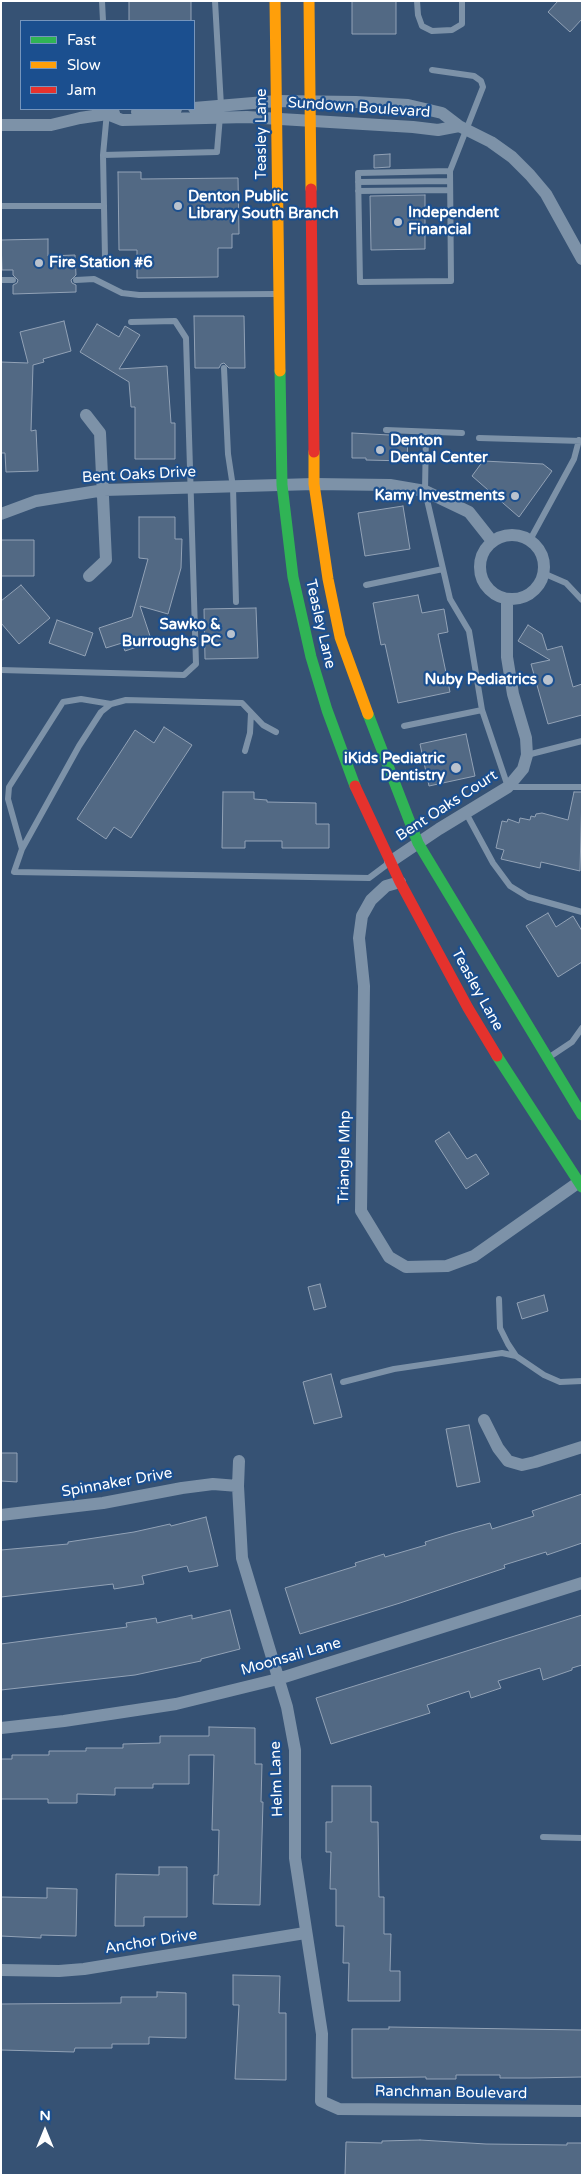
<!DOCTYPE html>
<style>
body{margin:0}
#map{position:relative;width:583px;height:2176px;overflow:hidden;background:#365274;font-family:"Varela Round",sans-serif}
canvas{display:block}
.frame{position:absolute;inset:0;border:2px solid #fff;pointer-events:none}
.legend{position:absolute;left:20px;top:20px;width:175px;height:90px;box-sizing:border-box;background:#1b4f8f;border:1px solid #7695bc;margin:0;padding:6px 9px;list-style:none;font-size:15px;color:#fff}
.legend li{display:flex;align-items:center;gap:10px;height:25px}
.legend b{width:25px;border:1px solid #7695bc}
.north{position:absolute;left:20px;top:2106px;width:50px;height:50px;-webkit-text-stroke:4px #1b4f8f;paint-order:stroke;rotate:0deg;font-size:14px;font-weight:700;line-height:20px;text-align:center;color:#fff}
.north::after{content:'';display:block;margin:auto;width:18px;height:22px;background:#fff;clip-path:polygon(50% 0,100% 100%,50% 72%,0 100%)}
</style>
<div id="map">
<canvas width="583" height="2176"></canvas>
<div class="frame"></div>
<ul class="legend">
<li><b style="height:6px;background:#30b455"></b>Fast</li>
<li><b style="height:6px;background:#ff9f0a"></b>Slow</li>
<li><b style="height:6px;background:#e5322d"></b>Jam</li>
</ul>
<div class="north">N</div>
</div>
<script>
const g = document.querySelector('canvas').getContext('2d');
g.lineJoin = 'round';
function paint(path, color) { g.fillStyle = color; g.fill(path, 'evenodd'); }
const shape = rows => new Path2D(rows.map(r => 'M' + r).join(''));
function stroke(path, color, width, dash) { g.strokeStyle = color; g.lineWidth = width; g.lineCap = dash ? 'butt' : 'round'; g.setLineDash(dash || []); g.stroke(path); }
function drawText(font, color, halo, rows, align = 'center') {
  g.font = font + ' "Varela Round",sans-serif'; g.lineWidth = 4.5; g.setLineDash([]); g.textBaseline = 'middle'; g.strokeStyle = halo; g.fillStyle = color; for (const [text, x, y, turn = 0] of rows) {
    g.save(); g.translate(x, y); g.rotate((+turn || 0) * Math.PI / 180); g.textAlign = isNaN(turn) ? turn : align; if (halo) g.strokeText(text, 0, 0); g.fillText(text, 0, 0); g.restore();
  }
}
const building = shape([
 [129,1,191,1,191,21,129,21,129,1],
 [352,1,396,1,396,34,352,34,352,1],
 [558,1,582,1,582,19,570,32,548,12,558,1],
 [390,154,390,167,374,168,374,155,390,154],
 [118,172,141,172,141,179,238,178,239,234,232,234,232,248,218,248,218,277,137,278,137,250,119,250,118,172],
 [425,195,425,249,371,250,370,196,425,195],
 [48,239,48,256,75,255,76,275,71,280,72,283,76,285,76,292,13,294,13,285,17,283,18,280,13,275,13,270,2,270,1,240,48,239],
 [194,316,244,316,245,368,229,368,224,363,221,364,219,368,195,368,194,316],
 [64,321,71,351,43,359,44,362,33,365,31,431,36,430,38,471,6,472,5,453,1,453,1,362,28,363,20,332,64,321],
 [97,324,119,337,125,326,140,335,119,369,167,366,171,423,175,423,175,459,135,459,135,407,131,407,129,382,80,352,97,324],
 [352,433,408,436,407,461,366,460,366,458,352,458,352,433],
 [483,461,543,464,552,471,519,517,472,476,483,461],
 [403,506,410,549,365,556,358,513,403,506],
 [139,517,175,517,175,539,182,539,181,568,168,614,140,606,152,642,125,651,122,643,106,648,99,628,132,617,148,559,139,558,139,517],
 [1,540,34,540,34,576,1,576,1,540],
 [21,585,50,618,19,644,1,623,1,601,21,585],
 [418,595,422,613,444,609,448,632,438,634,450,692,398,703,385,644,381,645,373,603,418,595],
 [256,608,258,658,205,659,204,609,256,608],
 [57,620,93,633,85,656,49,643,57,620],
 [528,625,542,634,547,650,562,646,573,687,582,684,582,715,548,724,531,664,550,660,518,641,528,625],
 [164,727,192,745,131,838,114,827,106,839,77,819,135,730,154,743,164,727],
 [466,734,475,776,429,786,420,744,466,734],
 [223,792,254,792,254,799,267,800,267,802,316,803,316,824,329,824,329,848,282,848,282,841,245,841,245,848,222,848,223,792],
 [574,792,582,792,580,871,541,862,540,868,501,859,504,850,496,848,502,821,507,822,508,819,519,823,520,818,530,820,531,816,535,817,536,814,542,813,568,820,574,792],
 [548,913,556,927,573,916,582,931,582,962,558,977,526,926,548,913],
 [449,1132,467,1159,476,1154,489,1174,466,1189,435,1141,449,1132],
 [320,1284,326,1307,314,1310,308,1287,320,1284],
 [544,1295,548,1311,522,1319,517,1303,544,1295],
 [331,1374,342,1417,314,1424,303,1382,331,1374],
 [469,1425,480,1482,457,1487,446,1429,469,1425],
 [1,1453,17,1453,17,1482,1,1481,1,1453],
 [582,1494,582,1543,547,1555,546,1552,504,1565,505,1568,400,1603,300,1634,285,1588,356,1566,355,1563,384,1554,385,1557,426,1545,425,1542,454,1533,490,1523,492,1529,534,1516,532,1511,582,1494],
 [206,1517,218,1566,189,1572,187,1566,142,1576,144,1584,114,1589,113,1584,1,1597,1,1550,68,1544,68,1542,134,1532,170,1524,171,1526,206,1517],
 [230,1610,240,1649,201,1659,201,1661,135,1675,1,1690,1,1644,127,1627,126,1623,156,1618,157,1623,192,1615,192,1619,230,1610],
 [582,1615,582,1665,572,1668,572,1670,543,1680,540,1668,498,1681,501,1688,471,1698,469,1691,427,1705,430,1713,331,1744,316,1698,582,1615],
 [209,1727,255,1728,255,1764,262,1764,261,1802,263,1802,260,1905,213,1904,214,1875,218,1875,219,1830,212,1830,214,1755,189,1755,189,1784,153,1784,153,1788,115,1788,115,1795,77,1794,77,1803,48,1803,48,1799,1,1799,1,1759,12,1759,12,1755,49,1755,49,1751,86,1751,86,1748,123,1748,123,1744,160,1743,160,1736,209,1736,209,1727],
 [332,1786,371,1786,371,1822,378,1822,379,1897,384,1897,384,1934,391,1934,390,1971,400,1971,400,2001,348,2001,349,1963,343,1963,344,1926,336,1926,336,1889,330,1889,331,1852,326,1852,326,1822,332,1822,332,1786],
 [159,1867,187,1867,187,1917,144,1917,144,1926,115,1926,116,1874,159,1875,159,1867],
 [47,1888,77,1889,76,1936,41,1935,41,1938,1,1936,1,1897,47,1898,47,1888],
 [233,1975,280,1976,279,2013,286,2013,286,2080,235,2079,239,2005,233,2005,233,1975],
 [157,1992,186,1993,186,2038,149,2037,149,2044,112,2044,112,2048,75,2048,74,2052,1,2050,1,2004,121,2003,121,1997,157,1997,157,1992],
 [389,2027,582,2030,582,2077,530,2078,500,2078,500,2075,456,2075,456,2079,426,2079,426,2077,352,2078,352,2029,389,2029,389,2027],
 [420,2140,486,2144,567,2145,567,2143,582,2143,582,2175,345,2175,346,2142,382,2143,382,2141,420,2140]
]);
const lane = shape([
 [102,1,103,21],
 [215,1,221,106],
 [417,1,418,15,422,26,432,31,452,30,462,24,462,1],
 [432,70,474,76,481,81,483,87,450,171,451,281,360,282,358,173,450,171],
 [107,112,103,155,217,152,220,116],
 [103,155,105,258],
 [358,182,450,181],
 [358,191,450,190],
 [1,206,104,206],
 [1,280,13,280],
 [76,280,94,279,122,293,139,295,276,294],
 [224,368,228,454,233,487,236,602],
 [386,430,462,433],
 [426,432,425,491,450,599,469,631,482,710,508,787,582,787],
 [479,438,582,441],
 [530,540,574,459,579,440],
 [543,573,566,583,582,600],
 [366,585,443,569],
 [1,670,184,675,196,664,186,338,175,321,131,322],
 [404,726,482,710],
 [276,732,263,725,242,703,126,700,111,704,101,712,79,746,22,849,14,872,369,878,389,863],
 [245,751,250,733,251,713],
 [527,755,582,741],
 [466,813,493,863,510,886,528,897,582,912],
 [22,849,8,799,9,787,63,702,81,699,111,704],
 [548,1058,572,1042,582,1028],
 [499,1299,500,1328,508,1344,516,1356],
 [343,1382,394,1369,502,1353,516,1356,544,1375,560,1382,582,1381],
 [543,1837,582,1838]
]);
const street = shape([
 [194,108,277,101,356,102,408,105,442,113,459,126,491,142,512,157,530,175,546,194,582,259],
 [137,112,176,109],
 [107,114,122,120,247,117,413,127,438,130,459,126],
 [1,125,51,125,80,118,114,113],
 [86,415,100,433,106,560,89,576],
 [1,514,36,501,104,490,314,484,390,485,425,491,469,512,492,541],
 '480 567a32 32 0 1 1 64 0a32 32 0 1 1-64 0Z',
 [390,862,439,829,508,787,523,769,527,755,526,738,513,694,507,657,507,599],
 [400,882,386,886,371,900,362,916,359,938,364,986,361,1211,389,1257,406,1267,447,1266,474,1256,579,1182],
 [484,1420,498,1448,508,1461,522,1465,535,1462,582,1447],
 [239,1461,238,1486,242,1558,287,1707,295,1750,295,1858,322,2034,321,2101,339,2109,582,2111],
 [1,1515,103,1503,182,1488,213,1484,238,1486],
 [1,1728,64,1721,176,1704,278,1679,582,1583],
 [1,1970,59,1971,84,1969,305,1933]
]);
const fast = shape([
 [280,371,282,485,293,577,311,657,327,710,355,786],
 [368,714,418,843,582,1115],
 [497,1056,582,1187]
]);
const slow = shape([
 [275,1,280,371],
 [309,1,311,189],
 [314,452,314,484,328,579,340,637,368,714]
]);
const jam = shape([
 [311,189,314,452],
 [355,786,400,882,468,1008,497,1056]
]);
const markers = [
 [178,206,5,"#b9c2ce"],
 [398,222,5,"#b9c2ce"],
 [39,263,5,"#b9c2ce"],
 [380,450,5,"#b9c2ce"],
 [515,496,5,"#b9c2ce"],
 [231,634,5,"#b9c2ce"],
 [548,680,6,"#b9c2ce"],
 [456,768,6,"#b9c2ce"]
];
const streetNames = [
 ["Sundown Boulevard",359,108,4],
 ["Teasley Lane",262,134,-90],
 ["Bent Oaks Drive",139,475,-3],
 ["Teasley Lane",320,624,77],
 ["Bent Oaks Court",447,806,-33],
 ["Teasley Lane",477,990,61],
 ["Triangle Mhp",345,1157,-89],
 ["Spinnaker Drive",117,1483,-10],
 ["Moonsail Lane",291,1657,-16],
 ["Helm Lane",277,1779,-92],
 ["Anchor Drive",151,1942,-9],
 ["Ranchman Boulevard",451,2093,1]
];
const poiNames = [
 ["Denton Public",188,197],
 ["Library South Branch",188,214],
 ["Independent",408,213],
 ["Financial",408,230],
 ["Fire Station #6",49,263],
 ["Denton",390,441],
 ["Dental Center",390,458],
 ["Kamy Investments",505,496,"right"],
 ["Sawko &",221,625,"right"],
 ["Burroughs PC",221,642,"right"],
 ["Nuby Pediatrics",537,680,"right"],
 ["iKids Pediatric",445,759,"right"],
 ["Dentistry",445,776,"right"]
];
paint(building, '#526984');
stroke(building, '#92a2b6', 1);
stroke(lane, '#7d92a8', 6);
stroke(street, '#7d92a8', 12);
stroke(fast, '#30b455', 11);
stroke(slow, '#ff9f0a', 11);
stroke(jam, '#e5322d', 11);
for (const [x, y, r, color] of markers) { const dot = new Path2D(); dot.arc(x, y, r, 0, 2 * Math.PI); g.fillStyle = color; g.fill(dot); stroke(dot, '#1b4f8f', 2); }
drawText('15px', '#fff', '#1b4f8f', streetNames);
drawText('bold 15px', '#fff', '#1b4f8f', poiNames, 'left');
</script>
